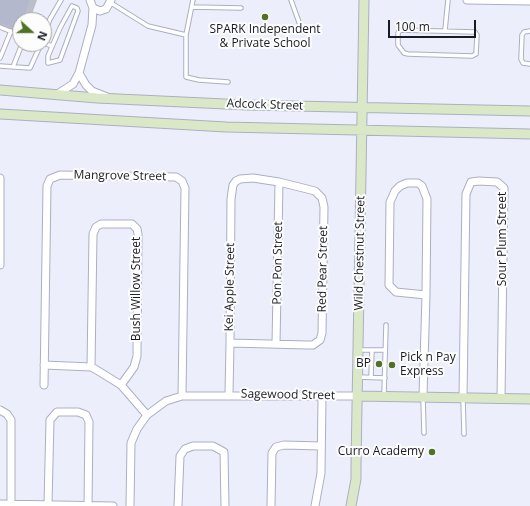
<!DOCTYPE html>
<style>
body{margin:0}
#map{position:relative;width:530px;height:506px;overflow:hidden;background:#eceffb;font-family:"Open Sans",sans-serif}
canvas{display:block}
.north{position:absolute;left:12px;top:12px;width:40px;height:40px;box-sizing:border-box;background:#fdfdfd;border:1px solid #a2a3a5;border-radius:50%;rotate:111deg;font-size:11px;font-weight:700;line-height:16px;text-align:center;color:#191b22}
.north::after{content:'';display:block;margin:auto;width:14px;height:18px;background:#517127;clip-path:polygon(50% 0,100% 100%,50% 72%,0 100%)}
.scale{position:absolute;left:388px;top:20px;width:88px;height:18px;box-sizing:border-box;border:2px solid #191b22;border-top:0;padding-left:5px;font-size:12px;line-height:14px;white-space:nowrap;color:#191b22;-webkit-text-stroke:3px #fdfdfd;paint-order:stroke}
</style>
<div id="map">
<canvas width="530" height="506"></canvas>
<div class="north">N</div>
<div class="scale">100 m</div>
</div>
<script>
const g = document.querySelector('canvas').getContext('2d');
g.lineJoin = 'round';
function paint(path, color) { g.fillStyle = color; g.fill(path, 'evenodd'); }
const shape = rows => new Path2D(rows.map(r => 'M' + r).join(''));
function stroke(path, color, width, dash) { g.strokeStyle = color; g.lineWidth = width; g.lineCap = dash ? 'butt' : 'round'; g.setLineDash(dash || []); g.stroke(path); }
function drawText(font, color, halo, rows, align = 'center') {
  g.font = font + ' "Open Sans",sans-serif'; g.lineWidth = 4; g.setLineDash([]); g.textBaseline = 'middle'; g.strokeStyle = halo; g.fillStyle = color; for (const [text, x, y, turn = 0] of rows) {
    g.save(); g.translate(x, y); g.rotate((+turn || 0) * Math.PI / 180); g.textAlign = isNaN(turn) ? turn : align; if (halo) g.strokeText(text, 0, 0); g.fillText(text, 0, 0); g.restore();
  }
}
const shadow = shape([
 [0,0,37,0,30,20,20,20,20,34,0,26]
]);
const building = shape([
 [0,0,30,0,23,20,20,20,20,31,0,23]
]);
const lane = shape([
 [193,0,186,35,186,77,199,80,228,82],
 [291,0,300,25],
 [111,3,148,26,186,35],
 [72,6,77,8,78,11,60,60,48,63,48,56,60,28,72,6],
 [192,7,241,8],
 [0,27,20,35],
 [400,30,475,32,477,35,476,54,472,56,408,54,404,53,398,45,398,33,400,30],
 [445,30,448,0],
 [530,31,524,32,522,35,521,59,523,63,530,64],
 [44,35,50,19,61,0],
 [44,43,52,46],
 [0,58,11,31],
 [0,66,30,68,41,44],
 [13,67,22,44],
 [358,350,385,350],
 [358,377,385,378],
 [371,377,372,350],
 [384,395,386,325],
 [423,398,424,433],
 [463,399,464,434]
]);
const street = shape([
 [90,0,93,8,100,11,106,9,111,0],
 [467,0,530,1],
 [79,73,86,85,92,91,107,97],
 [56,95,73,84,79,73,92,25,93,8],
 [0,178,0,265],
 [276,344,279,182],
 [44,365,91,367,95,369,121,385,147,415],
 [91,367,93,234,96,227,101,224,132,224,137,229,138,234,137,356,134,367,121,385],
 [44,385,47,186,50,179,60,175,176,177,182,181,185,188,182,396],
 [229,394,230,343,231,199,233,185,236,181,240,179,253,178,279,182,315,191,322,198,324,207,322,333,320,340,313,345,307,345,230,343],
 [423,396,426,295,427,199,422,186,418,183,407,183,400,186,395,191,390,202,389,285,396,292,426,295],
 [463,397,466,194,471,182,479,181,497,182,504,188,501,398],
 [0,410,7,414,11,420,11,504],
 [0,504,113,506],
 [48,504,50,420,57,412,78,412,86,415,89,422,88,506],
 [130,506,131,443,137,429,147,415,166,401,182,396,357,396],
 [178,506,180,456,185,449,193,446,213,446,224,452,225,506],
 [271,506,272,453,276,447,284,445,321,446],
 [315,506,321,473,322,397]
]);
const secondary = shape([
 [0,90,97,98,247,105,530,111],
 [0,114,226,127,530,134],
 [357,396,530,399],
 [351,506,356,479,356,464,364,0]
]);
const markers = [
 [265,17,4,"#517127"],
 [379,364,4,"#517127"],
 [392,365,4,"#517127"],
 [432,452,4,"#517127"]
];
const poiNames = [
 ["SPARK Independent",265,30,"center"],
 ["& Private School",265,44,"center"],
 ["Pick n Pay",400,358,"left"],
 ["Express",400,372,"left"],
 ["BP",371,364],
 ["Curro Academy",424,452]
];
const streetNames = [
 ["Adcock Street",265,105,2],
 ["Mangrove Street",120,176,1],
 ["Sour Plum Street",503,239,-90],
 ["Wild Chestnut Street",360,253,-89],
 ["Pon Pon Street",278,263,-89],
 ["Red Pear Street",323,269,-89],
 ["Kei Apple Street",230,287,-89],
 ["Bush Willow Street",137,289,-90],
 ["Sagewood Street",288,395,1]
];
paint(shadow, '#0003');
paint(building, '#b4b8cc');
stroke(lane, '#abafc2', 5.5);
stroke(street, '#abafc2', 9);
stroke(secondary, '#abafc2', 11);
stroke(lane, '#fff', 3.5);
stroke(street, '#fff', 7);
stroke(secondary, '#dae8c8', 9);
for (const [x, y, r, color] of markers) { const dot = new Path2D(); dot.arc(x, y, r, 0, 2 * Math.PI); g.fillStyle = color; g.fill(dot); stroke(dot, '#fdfdfd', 1.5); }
drawText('12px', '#191b22', '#fdfdfd', poiNames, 'right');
drawText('12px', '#191b22', '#fdfdfd', streetNames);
</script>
